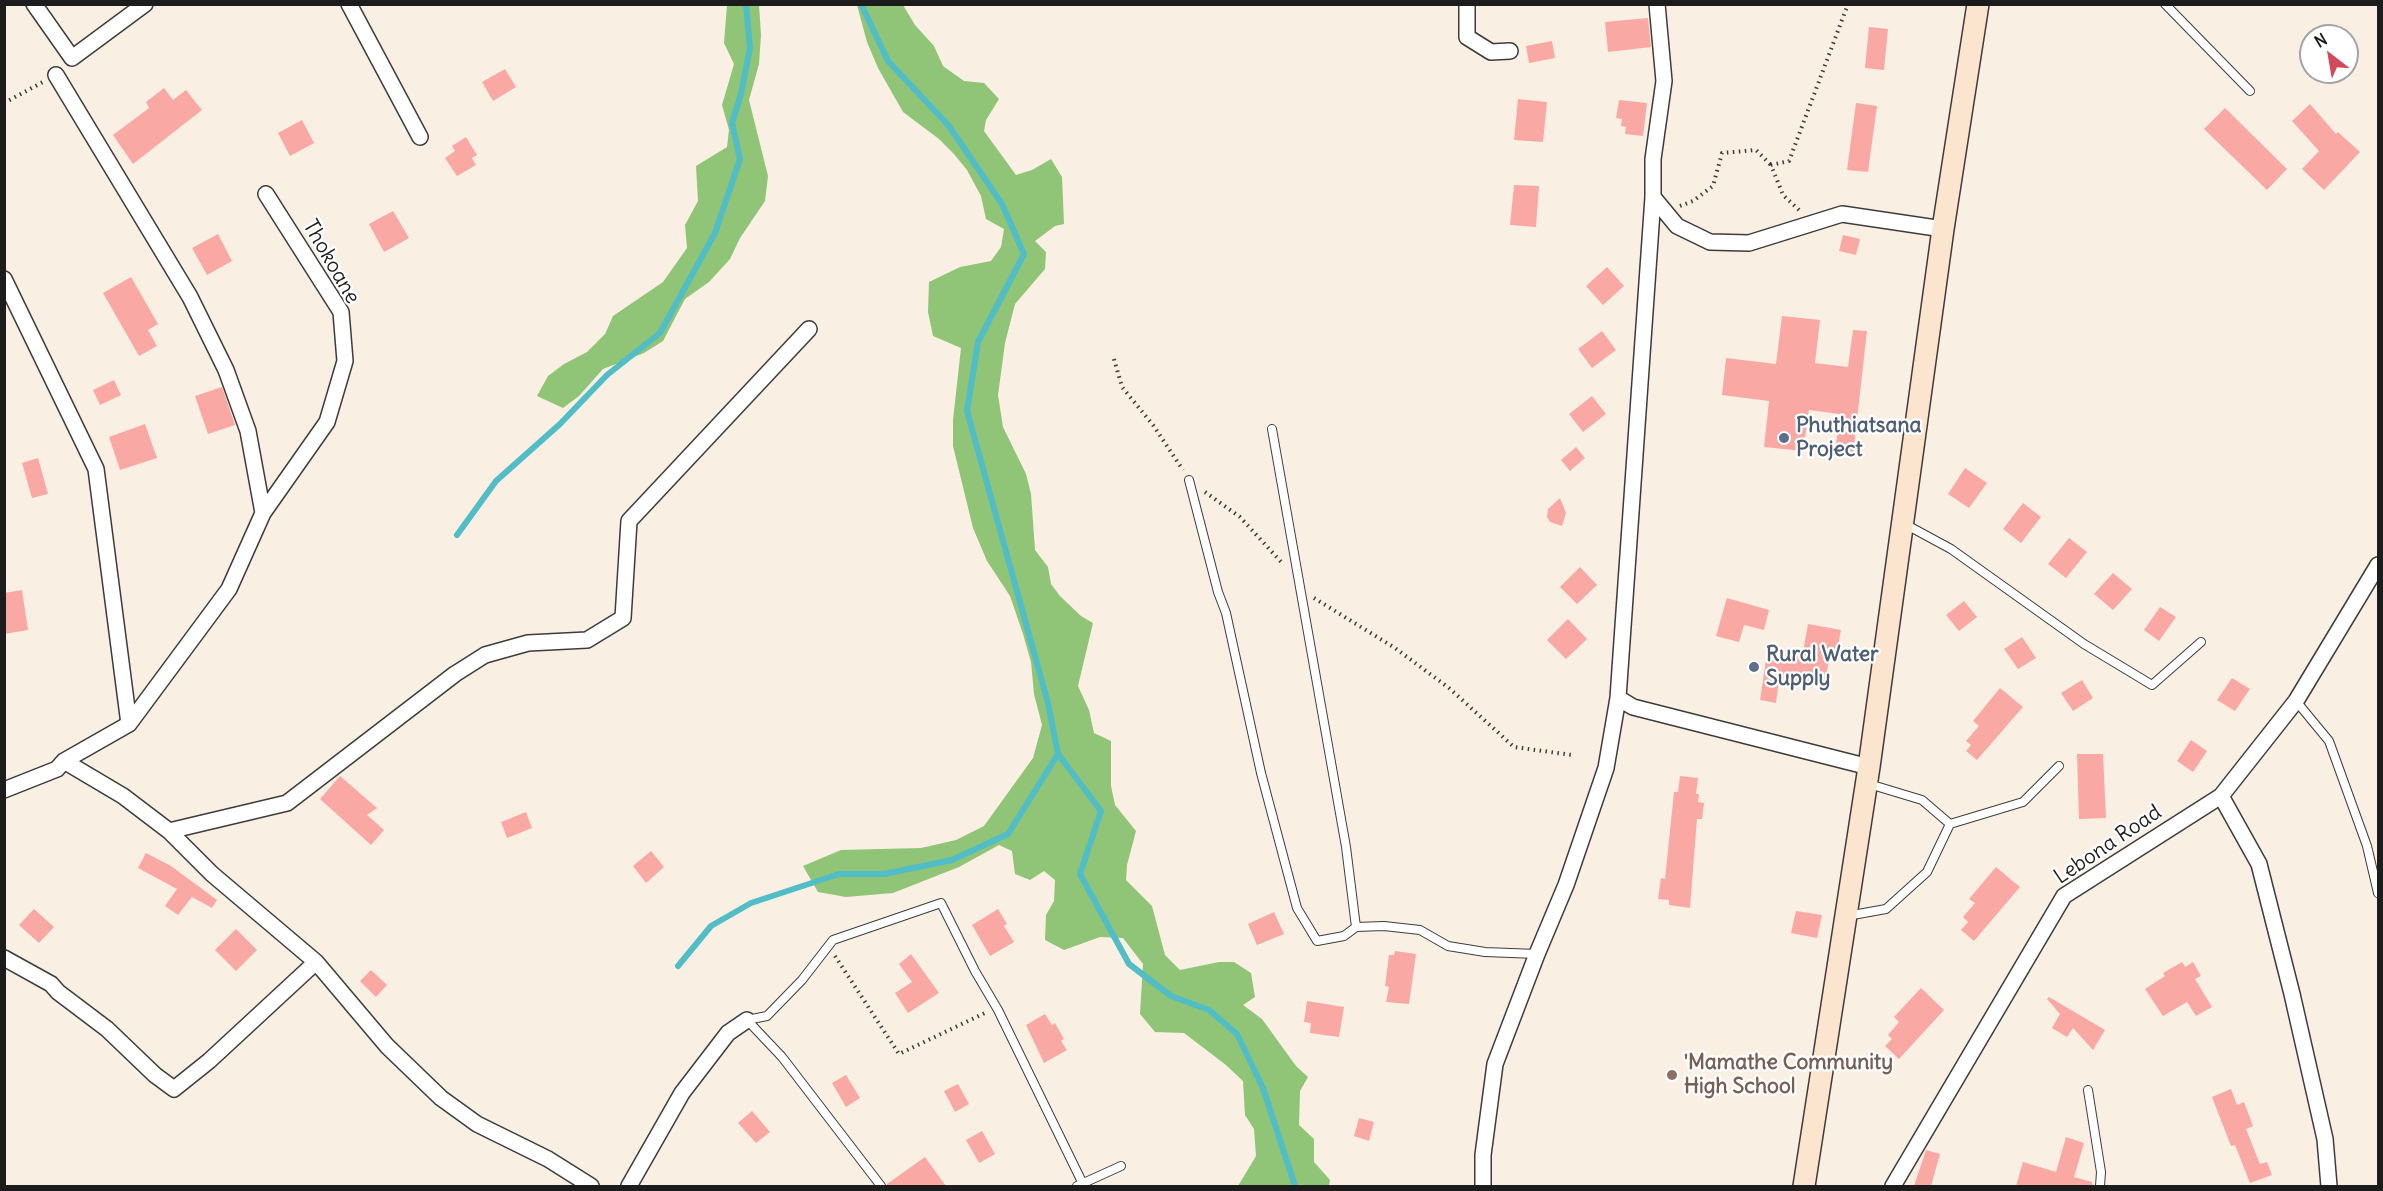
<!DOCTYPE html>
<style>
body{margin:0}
#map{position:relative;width:2383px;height:1191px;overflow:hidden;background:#faefe3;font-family:Delius,sans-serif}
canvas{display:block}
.frame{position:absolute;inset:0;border:6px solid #1c1c1c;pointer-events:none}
.north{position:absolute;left:2299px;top:24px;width:60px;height:60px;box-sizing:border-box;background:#fff;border:2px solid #a4a4a4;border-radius:50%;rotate:329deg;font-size:16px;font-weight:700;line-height:24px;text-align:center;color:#1c1c1c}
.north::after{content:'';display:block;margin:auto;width:21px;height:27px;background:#d1495b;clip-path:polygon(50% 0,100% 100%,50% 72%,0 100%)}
</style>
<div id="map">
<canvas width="2383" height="1191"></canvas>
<div class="frame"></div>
<div class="north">N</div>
</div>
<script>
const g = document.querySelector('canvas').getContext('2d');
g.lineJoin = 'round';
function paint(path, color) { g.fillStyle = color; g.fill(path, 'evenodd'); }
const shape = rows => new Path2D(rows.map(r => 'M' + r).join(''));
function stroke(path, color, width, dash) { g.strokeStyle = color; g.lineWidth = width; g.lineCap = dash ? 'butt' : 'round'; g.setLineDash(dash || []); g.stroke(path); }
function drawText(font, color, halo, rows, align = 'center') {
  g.font = font + ' Delius,sans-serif'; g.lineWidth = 4.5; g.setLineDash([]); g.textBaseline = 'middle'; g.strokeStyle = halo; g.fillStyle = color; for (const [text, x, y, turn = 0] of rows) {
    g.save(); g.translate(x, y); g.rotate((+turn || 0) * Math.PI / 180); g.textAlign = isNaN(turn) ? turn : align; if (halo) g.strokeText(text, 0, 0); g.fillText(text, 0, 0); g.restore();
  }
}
const green = shape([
 [727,5,759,5,761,35,759,64,749,100,768,176,765,201,740,238,730,259,709,282,685,299,663,341,644,353,603,369,579,396,563,408,537,396,548,376,564,364,587,352,605,334,613,316,663,282,687,248,685,225,698,201,696,166,727,147,729,130,722,105,734,64,724,43],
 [857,5,903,5,915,25,934,46,943,66,964,81,984,83,999,99,986,120,984,131,1016,175,1032,170,1051,159,1062,177,1064,224,1055,226,1035,241,1046,252,1045,269,1015,304,1005,343,998,395,1003,427,1026,474,1031,494,1035,550,1048,567,1051,584,1060,596,1081,616,1093,623,1078,686,1089,710,1094,733,1111,741,1111,786,1115,805,1136,831,1127,865,1126,880,1152,906,1165,955,1180,970,1219,962,1234,962,1251,973,1255,997,1243,1005,1262,1019,1296,1066,1308,1077,1300,1091,1299,1125,1314,1139,1314,1162,1330,1180,1329,1186,1238,1186,1256,1156,1254,1129,1245,1115,1243,1081,1226,1065,1184,1033,1155,1032,1140,1014,1143,964,1123,938,1100,937,1064,950,1045,940,1046,915,1054,901,1055,880,1044,871,1030,880,1015,874,1012,851,999,845,959,867,893,893,846,897,818,892,803,866,841,850,921,848,956,840,984,826,1033,758,1042,725,1034,694,1031,662,1023,634,1010,596,987,561,973,528,953,446,953,420,961,348,933,336,928,312,929,282,960,267,991,261,1001,247,1004,229,986,219,981,196,967,170,954,154,939,139,903,112,878,68,867,42]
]);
const stream = shape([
 [861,4,888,61,949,126,1002,204,1024,254,978,342,967,411,1048,703,1058,754,1101,811,1080,874,1129,964,1171,996,1209,1010,1237,1034,1263,1088,1295,1186],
 [457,535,496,481,560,424,607,375,660,333,715,233,740,159,732,123,741,94,750,48,746,4],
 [678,966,711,926,751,903,839,874,884,874,952,860,1008,834,1058,754]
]);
const building = shape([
 [1648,18,1651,47,1608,52,1605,22],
 [1869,27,1888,29,1884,70,1865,68],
 [1552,41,1555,58,1529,63,1526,46],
 [505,69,516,87,493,101,482,82],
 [164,88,173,100,186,90,202,110,133,164,113,135,149,108,146,102],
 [1518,99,1547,102,1543,142,1514,140],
 [1619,100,1647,103,1643,136,1625,134,1626,127,1621,126,1622,119,1616,118],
 [1856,103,1877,106,1868,172,1847,170],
 [2310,104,2336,134,2338,132,2360,152,2324,190,2302,169,2319,151,2292,121],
 [2225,108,2287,169,2267,190,2204,129],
 [302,120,314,143,290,156,278,133],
 [466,137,477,155,472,158,476,165,457,176,445,158,455,151,452,146],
 [1514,185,1539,186,1536,227,1510,225],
 [393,211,409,238,384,252,369,224],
 [218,234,232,261,207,275,192,248],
 [1843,235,1860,239,1856,255,1839,251],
 [1607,267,1624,286,1603,305,1586,286],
 [131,277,158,324,148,330,157,346,139,356,103,293],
 [1782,316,1820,320,1815,363,1848,367,1853,330,1867,331,1853,455,1835,453,1840,414,1809,410,1803,451,1764,447,1769,401,1722,395,1726,358,1776,364],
 [1602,331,1616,350,1592,368,1578,349],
 [114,380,121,395,100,405,93,390],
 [222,387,235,425,208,434,195,396],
 [1592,396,1606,414,1583,432,1569,414],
 [145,424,157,458,120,470,109,437],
 [1576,447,1585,458,1570,471,1561,460],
 [38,458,48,494,32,498,22,463],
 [1965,468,1987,483,1969,508,1948,494],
 [1560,498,1566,513,1562,526,1550,522,1547,517,1548,509],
 [2023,503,2041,517,2021,543,2003,529],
 [2069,538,2087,552,2066,578,2048,564],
 [1580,567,1597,585,1577,604,1560,587],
 [2113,573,2132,589,2113,610,2094,594],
 [22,590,28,630,4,634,4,593],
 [1727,598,1769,610,1764,630,1744,625,1739,642,1716,636],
 [1964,601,1977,617,1959,631,1946,615],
 [2160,607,2176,617,2159,641,2144,630],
 [1568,619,1587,639,1566,659,1547,640],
 [1808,624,1841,630,1836,656,1830,655,1824,688,1779,680,1776,703,1760,700,1768,647,1803,652],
 [2022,637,2036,658,2018,669,2004,649],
 [2232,678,2250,689,2235,711,2217,700],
 [2082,680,2093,698,2073,711,2061,693],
 [2000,688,2023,707,1977,760,1966,751,1971,745,1966,741,1979,726,1973,721],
 [2191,740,2207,751,2193,772,2177,761],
 [2077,754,2103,754,2106,818,2079,819],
 [340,776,377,808,367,815,384,830,371,845,320,799],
 [1680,776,1698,778,1696,794,1699,794,1698,802,1704,803,1702,819,1697,819,1690,908,1669,905,1669,900,1658,899,1661,878,1665,879,1674,792,1678,792],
 [526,812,532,828,507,838,501,822],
 [651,851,664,867,646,883,633,866],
 [146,853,171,866,217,900,212,908,192,897,178,915,165,906,177,889,138,868],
 [1996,867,2020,887,1974,941,1961,930,1968,922,1963,917,1975,903,1969,899],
 [34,909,54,927,39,943,19,925],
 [998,909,1007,924,1004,926,1014,942,990,956,972,925],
 [1796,911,1822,915,1817,938,1791,933],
 [1274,912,1284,934,1257,945,1248,924],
 [236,929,257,950,236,971,215,950],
 [1395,951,1416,954,1409,1004,1386,1002,1389,987,1385,986,1389,955,1394,955],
 [911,954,939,993,908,1013,895,993,912,982,899,964],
 [2182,962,2185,967,2193,962,2201,976,2195,979,2212,1007,2196,1016,2187,1002,2163,1016,2145,989,2165,976,2163,973],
 [371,970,387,985,376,997,360,981],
 [1921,988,1944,1010,1899,1059,1885,1046,1892,1039,1888,1035,1899,1022,1894,1017],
 [2049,997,2105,1030,2093,1050,2073,1028,2067,1037,2052,1028,2060,1014,2047,999],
 [1307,1001,1344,1007,1339,1037,1310,1033,1311,1023,1304,1022],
 [1045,1014,1052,1025,1055,1023,1064,1039,1061,1041,1067,1050,1044,1063,1026,1025],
 [846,1075,860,1098,846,1107,832,1083],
 [958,1084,969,1104,955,1112,944,1091],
 [2231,1089,2237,1105,2244,1102,2253,1126,2246,1129,2260,1164,2267,1162,2272,1175,2250,1183,2235,1145,2231,1146,2212,1097],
 [752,1111,770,1132,756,1143,738,1123],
 [1359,1118,1374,1122,1369,1141,1354,1136],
 [982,1131,995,1154,979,1163,966,1140],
 [2066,1137,2084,1143,2074,1177,2092,1182,2092,1186,2016,1186,2023,1162,2056,1172],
 [1926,1150,1940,1154,1931,1186,1914,1186],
 [925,1157,946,1186,887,1186,887,1184]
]);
const path = shape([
 [4,103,43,82],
 [1680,206,1693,201,1713,186,1722,153,1756,150,1771,165],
 [1799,210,1783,195,1771,165,1789,161,1848,4],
 [1114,359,1122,387,1153,425,1183,470],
 [1205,492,1240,517,1283,564],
 [1314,598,1395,648,1449,688,1514,747,1572,755],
 [835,956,899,1054,987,1012]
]);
const lane = shape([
 [2165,4,2250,91],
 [1272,429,1346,847,1356,927],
 [1189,480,1218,592,1226,613,1261,773,1297,908,1317,941,1344,936,1356,927,1384,926,1420,930,1448,946,1485,952,1537,954],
 [1903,523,1951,549,2084,644,2152,685,2201,642],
 [2296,701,2329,741,2367,846,2378,893],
 [1950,824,2023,802,2059,766],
 [1847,916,1886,909,1927,872,1950,824,1922,800,1869,784],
 [747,1020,767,1016,802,980,833,940,941,903,975,971,998,1010,1083,1184],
 [747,1020,782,1057,881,1186],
 [2088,1090,2101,1172,2100,1186],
 [1077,1186,1121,1166]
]);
const street = shape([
 [34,4,72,58,145,4],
 [349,4,420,137],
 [1467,4,1467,37,1491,52,1510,51],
 [1653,197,1677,226,1710,242,1749,243,1842,214,1943,229],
 [4,279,96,469,129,724],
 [263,513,327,422,345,361,341,312,266,194],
 [1618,698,1633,707,1869,767],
 [64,761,123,796,169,831,212,874,316,962,387,1046,441,1098,477,1124,548,1159,591,1186],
 [4,790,57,769,64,761,129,724,229,589,263,513,248,431,226,370,190,297,56,75],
 [2221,796,2259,864,2292,994,2325,1139,2329,1186],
 [169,831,287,803,455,674,485,655,528,643,587,640,623,618,629,521,809,329],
 [4,958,51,984,58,992,107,1029,155,1075,174,1089,209,1061,316,962],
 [629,1186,682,1093,728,1033,747,1020],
 [1483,1186,1483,1155,1495,1064,1537,954,1566,885,1606,768,1618,698,1653,197,1653,159,1664,81,1657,4],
 [1893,1186,2064,896,2221,796,2296,701,2378,565]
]);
const secondary = shape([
 [1804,1186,1869,767,1943,229,1978,4]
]);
const markers = [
 [1784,438,6,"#5c6f8a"],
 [1754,667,6,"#5c6f8a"],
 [1672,1075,6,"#8d6e63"]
];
const streetNames = [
 ["Thokoane",331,262,60],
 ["Lebona Road",2108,845,-34]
];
const serviceNames = [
 ["Phuthiatsana",1796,426],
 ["Project",1796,450],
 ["Rural Water",1766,655],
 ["Supply",1766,679]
];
const educationNames = [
 ["'Mamathe Community",1684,1063],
 ["High School",1684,1087]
];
paint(green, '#90c476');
stroke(stream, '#50bdc7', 6);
paint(building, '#faa8a4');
stroke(lane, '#3d3c3a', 10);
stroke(street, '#3d3c3a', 18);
stroke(secondary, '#3d3c3a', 24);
stroke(path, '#3d3c3a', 4, [1.5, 4.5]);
stroke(lane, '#fff', 8);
stroke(street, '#fff', 15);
stroke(secondary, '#fce5cf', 21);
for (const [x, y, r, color] of markers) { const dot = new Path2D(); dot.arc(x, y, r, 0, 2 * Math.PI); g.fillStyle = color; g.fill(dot); stroke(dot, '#fff', 2); }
drawText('21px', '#1c1c1c', '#fff', streetNames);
drawText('bold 21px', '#4e5e75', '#fff', serviceNames, 'left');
drawText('bold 21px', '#785e54', '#fff', educationNames, 'left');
</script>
